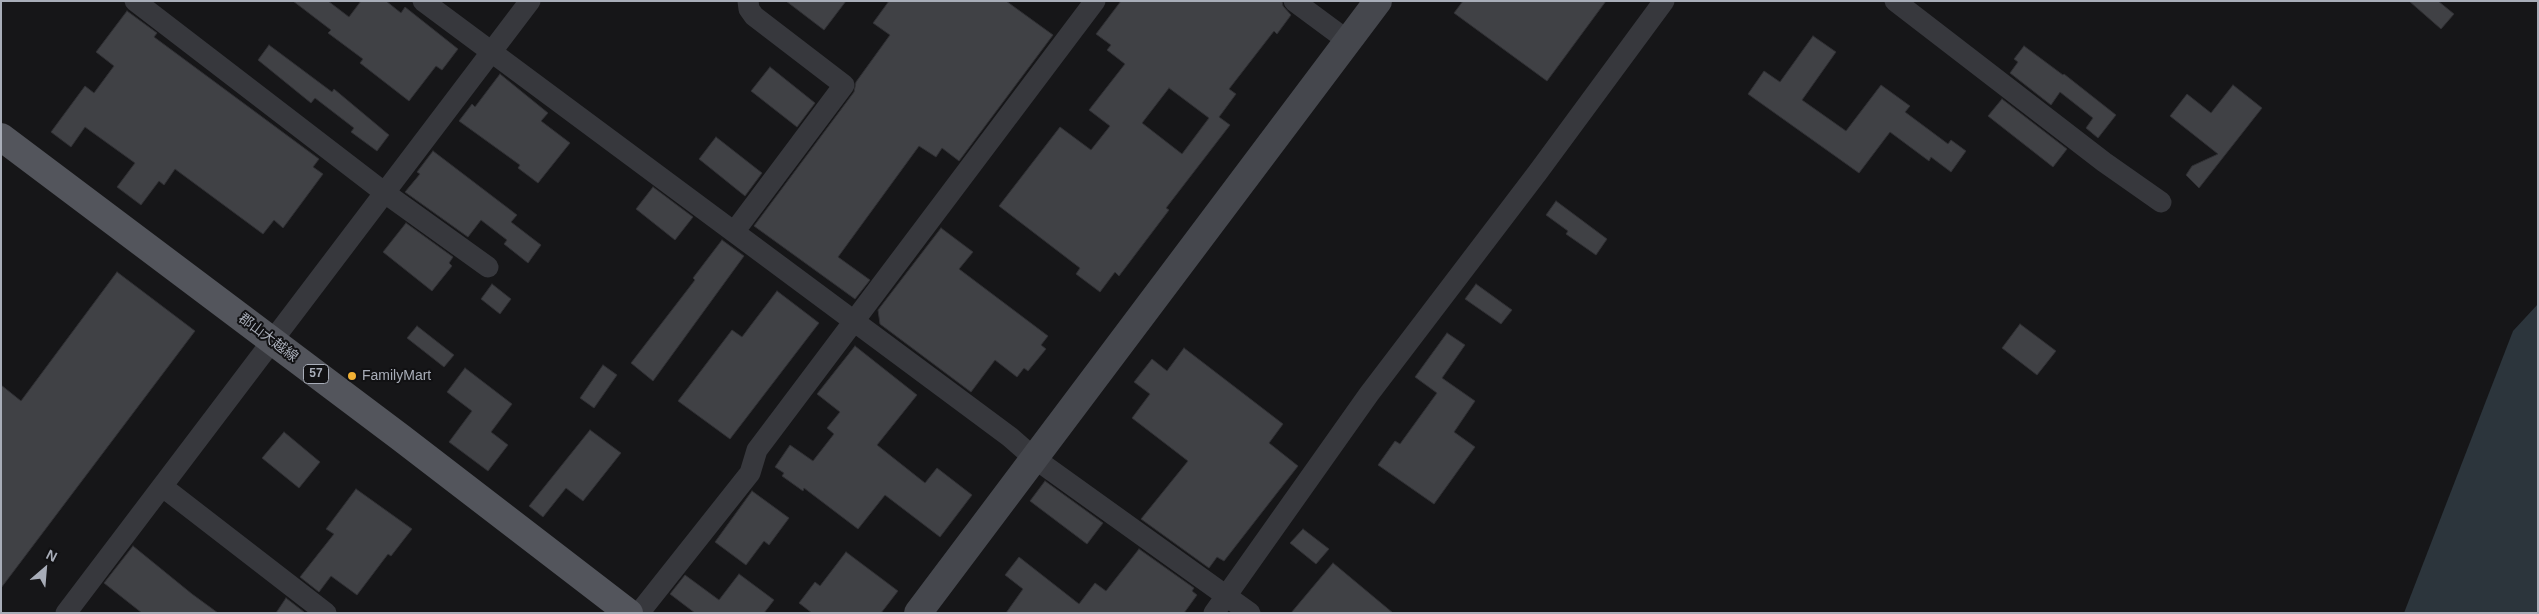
<!DOCTYPE html>
<meta charset="utf-8">
<style>
body{margin:0}
#map{position:relative;width:2539px;height:614px;overflow:hidden;background:#161618;font-family:Arial,sans-serif}
canvas{display:block}
.frame{position:absolute;inset:0;border:2px solid #a8adb8;pointer-events:none}
.north{position:absolute;left:20px;top:544px;width:50px;height:50px;-webkit-text-stroke:4px #111113;paint-order:stroke;rotate:27deg;font-size:14px;font-weight:700;line-height:20px;text-align:center;color:#a8adb8}
.north::after{content:'';display:block;margin:auto;width:18px;height:22px;background:#a8adb8;clip-path:polygon(50% 0,100% 100%,50% 72%,0 100%)}
</style>
<div id="map">
<canvas width="2539" height="614"></canvas>
<div class="frame"></div>
<div class="north">N</div>
</div>
<script>
const g = document.querySelector('canvas').getContext('2d');
g.lineJoin = 'round';
function paint(path, color) { g.fillStyle = color; g.fill(path, 'evenodd'); }
const shape = rows => new Path2D(rows.map(r => 'M' + r).join(''));
function stroke(path, color, width, dash) { g.strokeStyle = color; g.lineWidth = width; g.lineCap = dash ? 'butt' : 'round'; g.setLineDash(dash || []); g.stroke(path); }
function drawText(font, color, halo, rows, align = 'center') {
  g.font = font + ' Arial,"Noto Sans JP",sans-serif'; g.lineWidth = 4; g.setLineDash([]); g.textBaseline = 'middle'; g.strokeStyle = halo; g.fillStyle = color; for (const [text, x, y, turn = 0] of rows) {
    g.save(); g.translate(x, y); g.rotate((+turn || 0) * Math.PI / 180); g.textAlign = isNaN(turn) ? turn : align; if (halo) g.strokeText(text, 0, 0); g.fillText(text, 0, 0); g.restore();
  }
}
const water = shape([
 [2538,304,2538,613,2404,613,2513,331]
]);
const building = shape([
 [293,1,328,1,349,17,361,1,386,1,401,13,405,7,458,49,442,70,436,66,409,101,360,63,363,59,328,33,331,30,293,1],
 [786,1,846,1,824,30,786,1],
 [889,1,1006,1,1053,35,959,161,942,148,936,157,919,146,838,257,870,280,855,299,754,226,854,92,856,82,890,35,873,23,889,1],
 [1121,1,1282,1,1283,6,1291,15,1277,34,1274,31,1229,89,1236,94,1219,117,1230,125,1166,208,1169,210,1119,276,1115,272,1100,292,1076,274,1080,268,999,206,1060,127,1091,150,1110,126,1089,110,1125,64,1107,50,1111,45,1096,34,1121,1],
 [1169,88,1209,118,1182,154,1142,123,1169,88],
 [1463,1,1606,1,1547,81,1454,13,1463,1],
 [2409,1,2438,1,2454,14,2441,29,2409,1],
 [127,11,157,33,154,37,319,159,313,167,323,174,283,228,274,220,263,234,175,169,164,185,159,181,141,205,117,187,135,163,85,127,71,147,51,132,85,86,94,93,114,66,96,52,127,11],
 [1813,36,1836,52,1802,100,1846,131,1881,85,1910,106,1905,112,1948,144,1951,140,1966,151,1951,172,1931,157,1929,161,1890,132,1859,173,1748,94,1764,71,1780,82,1813,36],
 [269,45,332,92,334,89,389,135,377,151,351,132,354,128,315,98,311,103,258,60,269,45],
 [2024,46,2063,75,2064,74,2116,115,2098,138,2086,128,2093,118,2060,92,2051,105,2010,73,2018,62,2014,59,2024,46],
 [770,67,815,103,797,127,751,91,770,67],
 [500,74,548,113,541,121,570,143,538,183,518,168,520,165,459,121,472,104,475,107,500,74],
 [2233,85,2262,108,2199,188,2186,175,2192,166,2218,154,2170,116,2187,94,2211,113,2233,85],
 [2002,99,2067,149,2053,167,1988,116,2002,99],
 [716,137,762,173,745,196,699,159,716,137],
 [433,151,517,215,511,222,541,245,528,263,504,244,507,240,481,220,468,237,405,192,420,174,417,172,433,151],
 [653,187,693,217,675,240,636,209,653,187],
 [1556,201,1607,239,1596,255,1566,234,1568,231,1546,215,1556,201],
 [406,223,453,257,449,263,452,266,432,291,383,252,406,223],
 [941,228,973,252,959,269,1048,336,1041,345,1046,349,1028,371,1024,368,1017,377,995,360,971,392,880,324,878,310,941,228],
 [722,240,744,256,653,381,631,363,695,280,693,278,722,240],
 [117,272,195,331,1,588,1,385,21,401,117,272],
 [492,284,511,299,500,314,481,299,492,284],
 [1476,284,1512,310,1501,324,1465,299,1476,284],
 [777,291,819,323,730,439,678,401,732,330,742,337,777,291],
 [2020,324,2056,351,2037,375,2002,348,2020,324],
 [417,326,454,355,444,367,407,338,417,326],
 [1447,333,1465,345,1442,378,1475,401,1454,432,1475,447,1434,504,1378,465,1395,441,1400,444,1437,393,1415,377,1447,333],
 [855,346,917,395,877,445,925,483,937,468,972,495,940,537,885,495,858,529,804,488,803,491,782,476,784,473,775,467,790,445,813,461,834,434,827,428,840,412,817,394,855,346],
 [1184,348,1283,424,1269,443,1298,466,1224,561,1217,557,1209,568,1141,519,1188,461,1132,418,1150,394,1134,382,1152,359,1167,371,1184,348],
 [603,365,617,375,594,408,580,398,603,365],
 [465,368,512,404,491,432,508,445,488,471,449,442,472,411,447,392,465,368],
 [590,430,621,453,583,501,566,488,543,517,529,506,590,430],
 [284,432,320,462,299,488,262,458,284,432],
 [1045,481,1103,523,1087,544,1030,501,1045,481],
 [356,489,412,529,391,556,388,554,357,595,331,576,319,592,300,577,334,534,326,529,356,489],
 [752,491,789,518,769,545,764,541,746,565,715,542,752,491],
 [1303,529,1329,549,1316,564,1290,543,1303,529],
 [133,546,192,594,218,613,142,613,104,583,133,546],
 [1139,549,1194,588,1192,591,1197,595,1184,613,1006,613,1023,589,1005,575,1019,557,1079,604,1095,583,1106,591,1139,549],
 [846,552,898,591,881,613,812,613,799,603,815,582,820,586,846,552],
 [1333,563,1393,613,1291,613,1333,563],
 [739,574,774,600,764,613,695,613,670,594,685,575,719,600,739,574],
 [286,598,304,612,303,613,276,613,286,598]
]);
const street = shape([
 [135,1,385,193,488,267],
 [423,1,1010,437,1034,458,1250,613],
 [1294,1,1348,41],
 [1895,1,2104,162,2161,202],
 [734,232,844,85,754,16,749,9,748,1],
 [163,487,326,613],
 [66,613,530,1],
 [639,613,750,473,757,450,1095,1],
 [1214,613,1369,394,1538,172,1664,1]
]);
const secondary = shape([
 [918,613,1378,1]
]);
const primary = shape([
 [1,137,400,437,629,613]
]);
const markers = [
 [352,376,5,"#f2b134"]
];
const shields = [
 [316,374,25]
];
const shieldNames = [
 ["57",316,374]
];
const streetNames = [
 ["郡山大越線",268,338,37]
];
const poiNames = [
 ["FamilyMart",362,376]
];
paint(water, '#2c353c');
paint(building, '#404145');
stroke(building, '#303034', 1);
stroke(street, '#37383d', 21);
stroke(secondary, '#45474d', 28);
stroke(primary, '#53555c', 28);
for (const [x, y, r, color] of markers) { const dot = new Path2D(); dot.arc(x, y, r, 0, 2 * Math.PI); g.fillStyle = color; g.fill(dot); stroke(dot, '#111113', 2); }
for (const [x, y, w] of shields) { const box = new Path2D(); box.roundRect(x - w / 2, y - 9.5, w, 19, 4); g.fillStyle = '#111113'; g.fill(box); stroke(box, '#a8adb8', 1); }
drawText('bold 12px', '#a8adb8', null, shieldNames);
drawText('14px', '#a8adb8', '#111113', streetNames);
drawText('14px', '#a8adb8', '#111113', poiNames, 'left');
</script>
